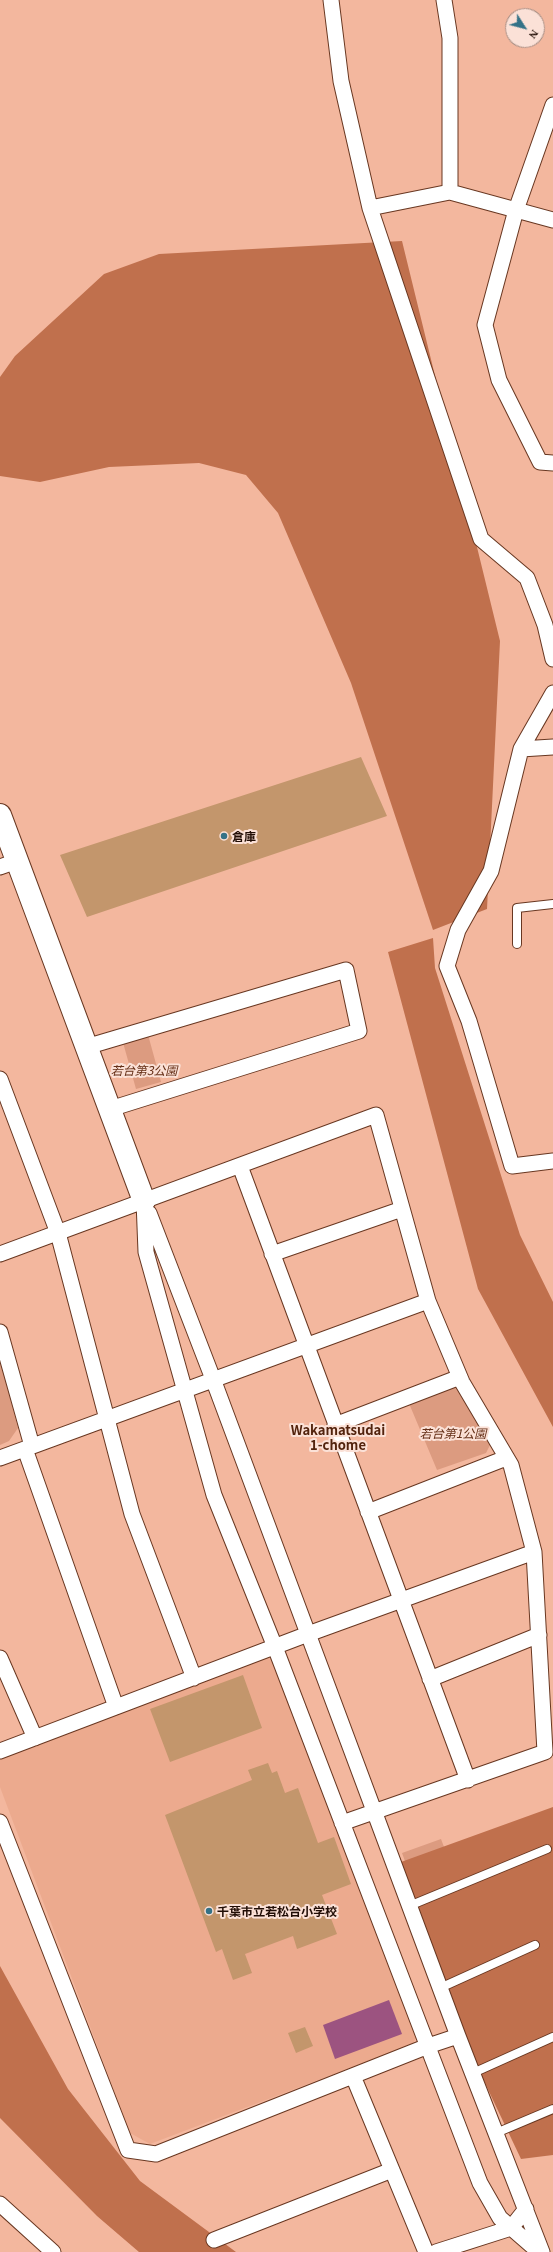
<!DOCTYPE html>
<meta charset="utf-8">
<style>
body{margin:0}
#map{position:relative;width:553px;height:2252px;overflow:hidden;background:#f3b79e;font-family:Georgia,serif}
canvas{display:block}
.north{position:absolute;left:505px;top:8px;width:40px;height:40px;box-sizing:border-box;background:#fbe1d7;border:1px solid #a48c83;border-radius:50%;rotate:126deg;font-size:11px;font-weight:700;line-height:16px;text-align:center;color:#210d05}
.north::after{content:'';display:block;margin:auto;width:14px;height:18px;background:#347287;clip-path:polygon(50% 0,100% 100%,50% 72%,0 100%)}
</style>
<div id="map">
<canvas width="553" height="2252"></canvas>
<div class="north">N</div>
</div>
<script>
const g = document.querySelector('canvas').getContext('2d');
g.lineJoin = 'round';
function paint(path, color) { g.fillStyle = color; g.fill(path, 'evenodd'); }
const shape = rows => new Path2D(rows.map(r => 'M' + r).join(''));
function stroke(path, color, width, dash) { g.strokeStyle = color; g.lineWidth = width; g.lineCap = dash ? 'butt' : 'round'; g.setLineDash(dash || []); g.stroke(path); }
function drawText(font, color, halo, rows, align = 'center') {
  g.font = font + ' Georgia,"Noto Sans JP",serif'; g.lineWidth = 4; g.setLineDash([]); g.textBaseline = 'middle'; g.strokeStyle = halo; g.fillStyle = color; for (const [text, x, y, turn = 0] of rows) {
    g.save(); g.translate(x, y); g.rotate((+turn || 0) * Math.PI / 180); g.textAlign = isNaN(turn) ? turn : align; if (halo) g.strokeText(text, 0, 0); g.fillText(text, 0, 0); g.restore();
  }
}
const built = shape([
 [264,1656,278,1662,418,2034,413,2044,150,2144,130,2133,0,1787,0,1754]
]);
const green = shape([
 [147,1031,161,1082,136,1089,122,1039],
 [0,1360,18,1428,9,1441,0,1445],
 [450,1385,461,1389,490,1445,486,1453,437,1470,408,1401],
 [441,1839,452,1868,413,1883,402,1853]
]);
const forest = shape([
 [402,241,500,641,487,909,433,930,351,683,278,513,246,475,199,463,109,467,40,482,0,476,0,377,15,356,104,274,159,254],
 [433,938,435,968,520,1235,553,1302,553,1427,478,1289,388,952],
 [553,1807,553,2155,521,2159,465,2041,401,1862],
 [0,1966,68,2089,140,2181,236,2252,139,2252,97,2216,0,2118]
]);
const water = shape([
 [389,2000,402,2034,335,2059,323,2025]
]);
const building = shape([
 [361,757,387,816,87,917,60,855],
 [243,1675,262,1728,170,1762,150,1709],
 [268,1763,272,1773,277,1771,285,1793,298,1788,318,1843,334,1837,351,1884,322,1895,337,1934,297,1949,293,1936,245,1954,252,1973,233,1980,222,1949,216,1952,165,1815,252,1780,248,1770],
 [305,2027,313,2046,296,2053,288,2033]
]);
const lane = shape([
 [517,944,517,908,553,904],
 [409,1906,547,1849],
 [440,1988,535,1945],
 [473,2073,553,2037],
 [496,2133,553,2109]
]);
const street = shape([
 [331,0,341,81,370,208,481,539,527,578,545,625,553,659],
 [444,0,450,38,450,192],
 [553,105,516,210,485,325,499,380,540,462,553,463],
 [370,208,450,192,553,220],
 [553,693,521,749,491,871,458,930,447,966,469,1021,512,1166,553,1161],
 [521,749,553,747],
 [0,867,17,861],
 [86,1047,346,970,359,1031,110,1109],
 [0,1079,58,1233,132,1514,194,1678],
 [240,1166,468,1780],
 [144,1201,146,1252,214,1495,275,1647,480,2183,500,2218,539,2252],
 [149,1213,213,1379,458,2036,542,2252],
 [0,1254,376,1115,428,1301,462,1382,511,1465,534,1552,545,1752,342,1823],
 [272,1254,402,1209],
 [0,1332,32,1446],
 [335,1425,460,1377],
 [25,1449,116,1707],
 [0,1458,428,1301],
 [368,1512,506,1458],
 [0,1658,35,1738],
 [430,1679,539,1635],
 [0,1751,308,1634,534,1552],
 [0,1822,128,2150,156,2154,428,2046,458,2036],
 [353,2076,426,2252],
 [0,2204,53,2252],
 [214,2240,392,2170],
 [436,2252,511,2228,526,2209]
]);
const secondary = shape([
 [0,815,144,1201]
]);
const markers = [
 [224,836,4,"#347287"],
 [209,1911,4,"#347287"]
];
const poiNames = [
 ["倉庫",232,836],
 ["千葉市立若松台小学校",217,1911]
];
const parkNames = [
 ["若台第3公園",144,1070],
 ["若台第1公園",453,1433]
];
const neighbourhoodNames = [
 ["Wakamatsudai",338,1430],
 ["1-chome",338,1445]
];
paint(built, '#ecaa8e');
paint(green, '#dc9b80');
paint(forest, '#c0704d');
paint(water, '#9c5380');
paint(building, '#c3966c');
stroke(lane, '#683721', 10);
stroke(street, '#683721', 17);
stroke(secondary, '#683721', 24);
stroke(lane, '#fff', 8);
stroke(street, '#fff', 15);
stroke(secondary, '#fff', 22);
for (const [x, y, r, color] of markers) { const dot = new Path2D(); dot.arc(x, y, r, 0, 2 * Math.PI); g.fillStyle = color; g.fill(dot); stroke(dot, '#fbe1d7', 1.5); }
drawText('bold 12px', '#210d05', '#fbe1d7', poiNames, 'left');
drawText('italic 12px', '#652f17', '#fbe1d7', parkNames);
drawText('bold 13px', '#52230d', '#fbe1d7', neighbourhoodNames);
</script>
